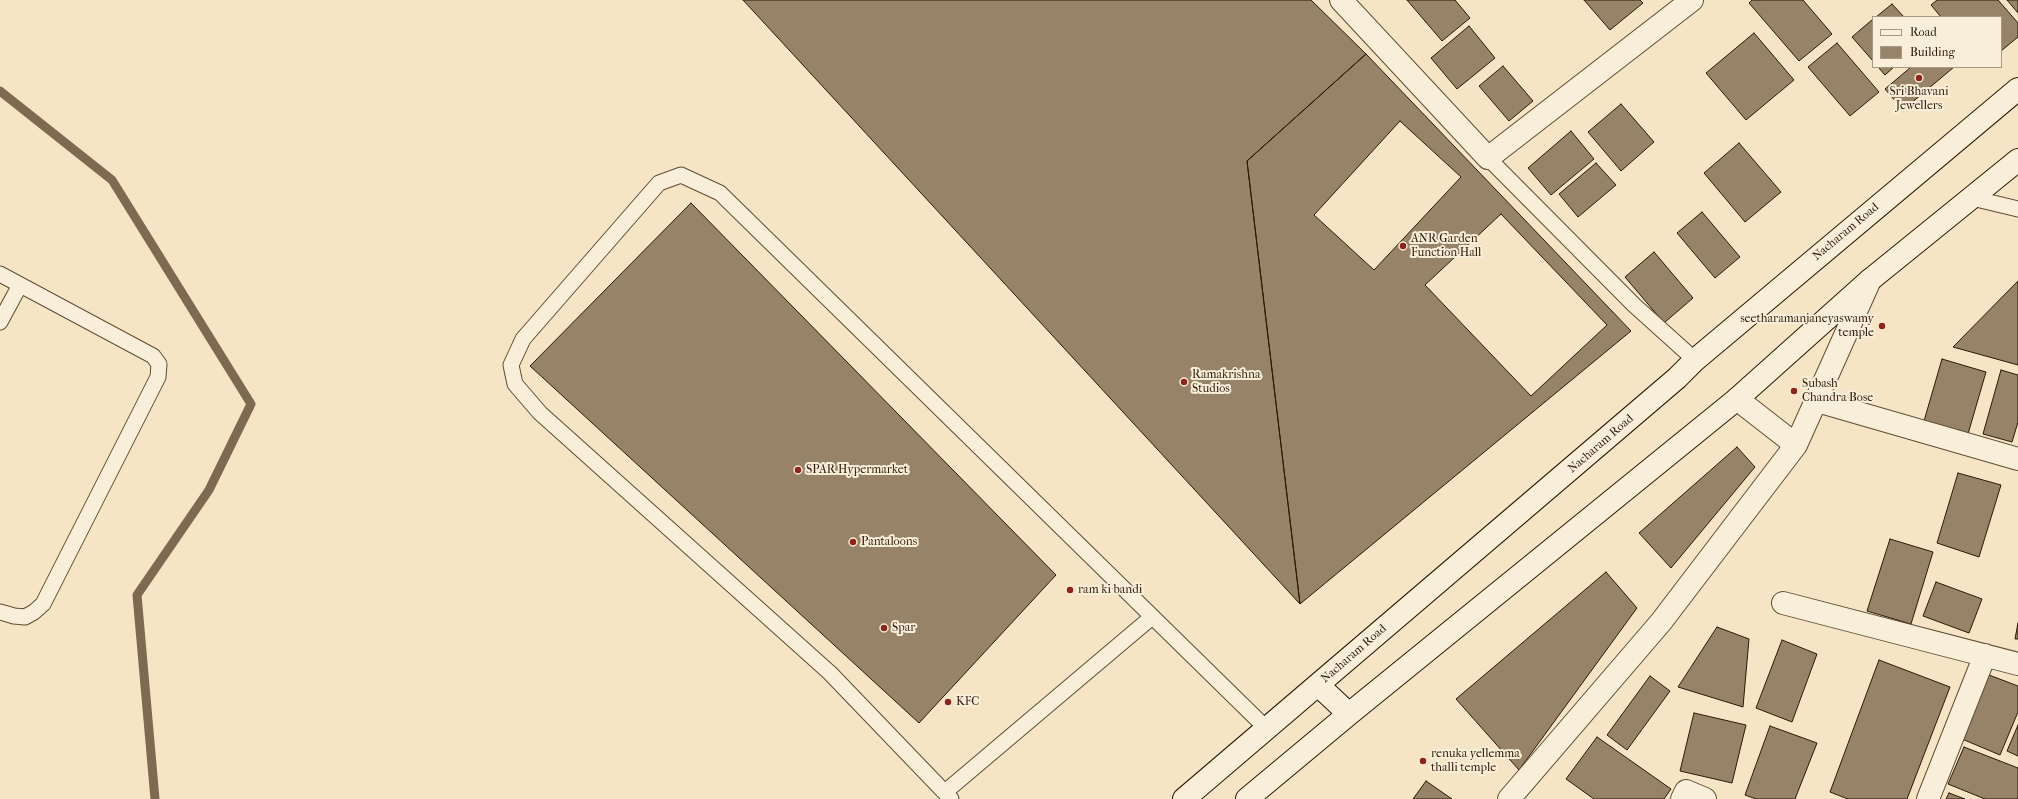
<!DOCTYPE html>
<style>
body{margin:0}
#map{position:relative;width:2018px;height:799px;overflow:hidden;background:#f6e5c5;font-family:"IM FELL French Canon",serif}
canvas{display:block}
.legend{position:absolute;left:1872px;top:16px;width:130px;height:52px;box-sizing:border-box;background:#f9eed9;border:1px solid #a79984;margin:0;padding:5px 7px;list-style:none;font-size:12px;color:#2d1904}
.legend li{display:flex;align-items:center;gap:8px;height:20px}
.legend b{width:20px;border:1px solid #a79984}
</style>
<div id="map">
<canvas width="2018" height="799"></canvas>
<ul class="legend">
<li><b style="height:5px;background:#f9eed9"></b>Road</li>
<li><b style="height:11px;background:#968368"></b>Building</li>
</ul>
</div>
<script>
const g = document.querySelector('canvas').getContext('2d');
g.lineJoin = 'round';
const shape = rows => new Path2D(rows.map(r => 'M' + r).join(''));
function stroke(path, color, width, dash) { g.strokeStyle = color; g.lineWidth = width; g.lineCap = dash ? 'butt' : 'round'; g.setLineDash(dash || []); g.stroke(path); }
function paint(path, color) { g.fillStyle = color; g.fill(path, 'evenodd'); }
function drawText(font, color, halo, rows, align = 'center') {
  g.font = font + ' "IM FELL French Canon",serif'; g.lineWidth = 4; g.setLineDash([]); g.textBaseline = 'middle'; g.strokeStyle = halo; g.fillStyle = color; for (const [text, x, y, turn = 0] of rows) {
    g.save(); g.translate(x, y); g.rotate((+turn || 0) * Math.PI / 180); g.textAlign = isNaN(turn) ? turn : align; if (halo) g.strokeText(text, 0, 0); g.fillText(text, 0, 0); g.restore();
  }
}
const stream = shape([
 [0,91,112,180,251,404,209,490,137,595,155,799]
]);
const building = shape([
 [743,0,1311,0,1366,54,1247,161,1300,604,743,0],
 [1407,0,1455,0,1470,18,1442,41,1407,0],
 [1584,0,1640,0,1643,3,1610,30,1584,0],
 [1752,0,1803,0,1832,34,1799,61,1749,3,1752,0],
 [1937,0,1998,0,2018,23,2018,37,2001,51,2001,17,1941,17,1931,5,1937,0],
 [2007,0,2018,0,2018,13,2007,0],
 [1892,4,1904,17,1876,17,1892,4],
 [1873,19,1873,61,1852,37,1873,19],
 [1469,26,1495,58,1457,89,1431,58,1469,26],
 [1754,33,1794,80,1746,120,1706,73,1754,33],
 [1837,43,1879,92,1850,116,1808,67,1837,43],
 [1366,54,1631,331,1300,604,1247,161,1366,54],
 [1503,66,1533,101,1509,121,1479,86,1503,66],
 [1878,67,1894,67,1885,75,1878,67],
 [1911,67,1954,67,1903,110,1885,89,1911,67],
 [1621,104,1654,142,1621,171,1588,132,1621,104],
 [1400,121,1461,177,1374,270,1314,215,1400,121],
 [1571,131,1594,159,1551,195,1528,168,1571,131],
 [1739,143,1781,192,1745,222,1704,173,1739,143],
 [1596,163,1616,185,1578,217,1559,194,1596,163],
 [691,203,1056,575,919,723,530,366,691,203],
 [1702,212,1740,257,1715,278,1677,233,1702,212],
 [1501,214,1607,325,1531,396,1425,285,1501,214],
 [1654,252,1693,298,1664,323,1625,277,1654,252],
 [2018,281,2018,365,1953,347,2018,281],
 [1942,359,1986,372,1968,434,1924,421,1942,359],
 [2001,370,2018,375,2018,422,2012,442,1983,434,2001,370],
 [1737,447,1755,467,1671,568,1639,533,1737,447],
 [1958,473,2001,485,1979,557,1937,543,1958,473],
 [1890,539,1933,552,1911,624,1867,611,1890,539],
 [1606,572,1637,608,1519,770,1456,699,1606,572],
 [1936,582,1982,599,1969,633,1923,616,1936,582],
 [2018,623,2018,639,2015,639,2018,623],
 [1717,627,1749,639,1743,707,1678,687,1717,627],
 [1782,640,1817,654,1792,722,1756,708,1782,640],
 [1879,660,1950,687,1907,799,1848,799,1830,792,1879,660],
 [1989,675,2018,686,2018,712,2000,755,1962,739,1989,675],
 [1650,676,1670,691,1627,750,1607,735,1650,676],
 [1694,713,1746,725,1732,783,1680,771,1694,713],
 [2018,725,2018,756,2007,751,2018,725],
 [1770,726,1817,743,1795,799,1756,799,1745,795,1770,726],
 [1597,737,1671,789,1664,799,1594,799,1566,779,1597,737],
 [1964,747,2018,768,2018,799,1985,799,1948,784,1964,747],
 [1426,781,1452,799,1413,799,1426,781],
 [1949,793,1965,799,1946,799,1949,793]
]);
const service = shape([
 [1488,158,1634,305,1695,360],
 [1972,198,2018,209],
 [0,274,153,356,159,364,158,377,43,604,34,612,25,617,14,616,0,612],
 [0,322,20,285],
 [945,792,1152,617],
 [951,799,830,673,540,413,515,384,511,365,523,339,659,183,681,175,720,193,1267,729]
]);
const minor = shape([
 [1341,0,1488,158,1692,0],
 [1737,399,1796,445],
 [1817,401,2018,459],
 [1783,603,2018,664],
 [1509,799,1661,622,1796,445,1870,280],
 [1682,799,1686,791,1705,799],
 [1928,799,1985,655]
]);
const secondary = shape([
 [1318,685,1349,714],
 [1184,799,1677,378,1695,360,2018,89],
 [1247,799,1349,714,1737,399,1870,280,2018,160]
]);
const markers = [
 [1919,78,4,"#8f2418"],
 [1403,246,4,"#8f2418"],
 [1882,326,4,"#8f2418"],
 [1184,382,4,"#8f2418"],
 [1794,391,4,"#8f2418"],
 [798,470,4,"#8f2418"],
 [853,542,4,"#8f2418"],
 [1070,590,4,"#8f2418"],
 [884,628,4,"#8f2418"],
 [948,702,4,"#8f2418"],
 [1423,761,4,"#8f2418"]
];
const poiNames = [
 ["Sri Bhavani",1919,92,"center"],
 ["Jewellers",1919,106,"center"],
 ["ANR Garden",1411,239],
 ["Function Hall",1411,253],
 ["seetharamanjaneyaswamy",1874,319,"right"],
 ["temple",1874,333,"right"],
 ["Ramakrishna",1192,375],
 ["Studios",1192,389],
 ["Subash",1802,384],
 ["Chandra Bose",1802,398],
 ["SPAR Hypermarket",806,470],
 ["Pantaloons",861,542],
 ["ram ki bandi",1078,590],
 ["Spar",892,628],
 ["KFC",956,702],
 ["renuka yellemma",1431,754],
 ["thalli temple",1431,768]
];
const streetNames = [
 ["Nacharam Road",1846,232,-40],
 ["Nacharam Road",1601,444,-41],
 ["Nacharam Road",1354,654,-41]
];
stroke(stream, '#7d6a50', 9);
paint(building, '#968368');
stroke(building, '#2d1904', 1);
stroke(service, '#5f4c34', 17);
stroke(minor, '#5f4c34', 24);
stroke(secondary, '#2d1904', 24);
stroke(service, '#f9eed9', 15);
stroke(minor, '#f9eed9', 22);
stroke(secondary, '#f9eed9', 22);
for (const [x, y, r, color] of markers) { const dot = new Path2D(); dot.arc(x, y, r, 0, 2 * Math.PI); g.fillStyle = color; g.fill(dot); stroke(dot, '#f9eed9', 1.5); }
drawText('12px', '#2d1904', '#f9eed9', poiNames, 'left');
drawText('12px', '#2d1904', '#f9eed9', streetNames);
</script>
